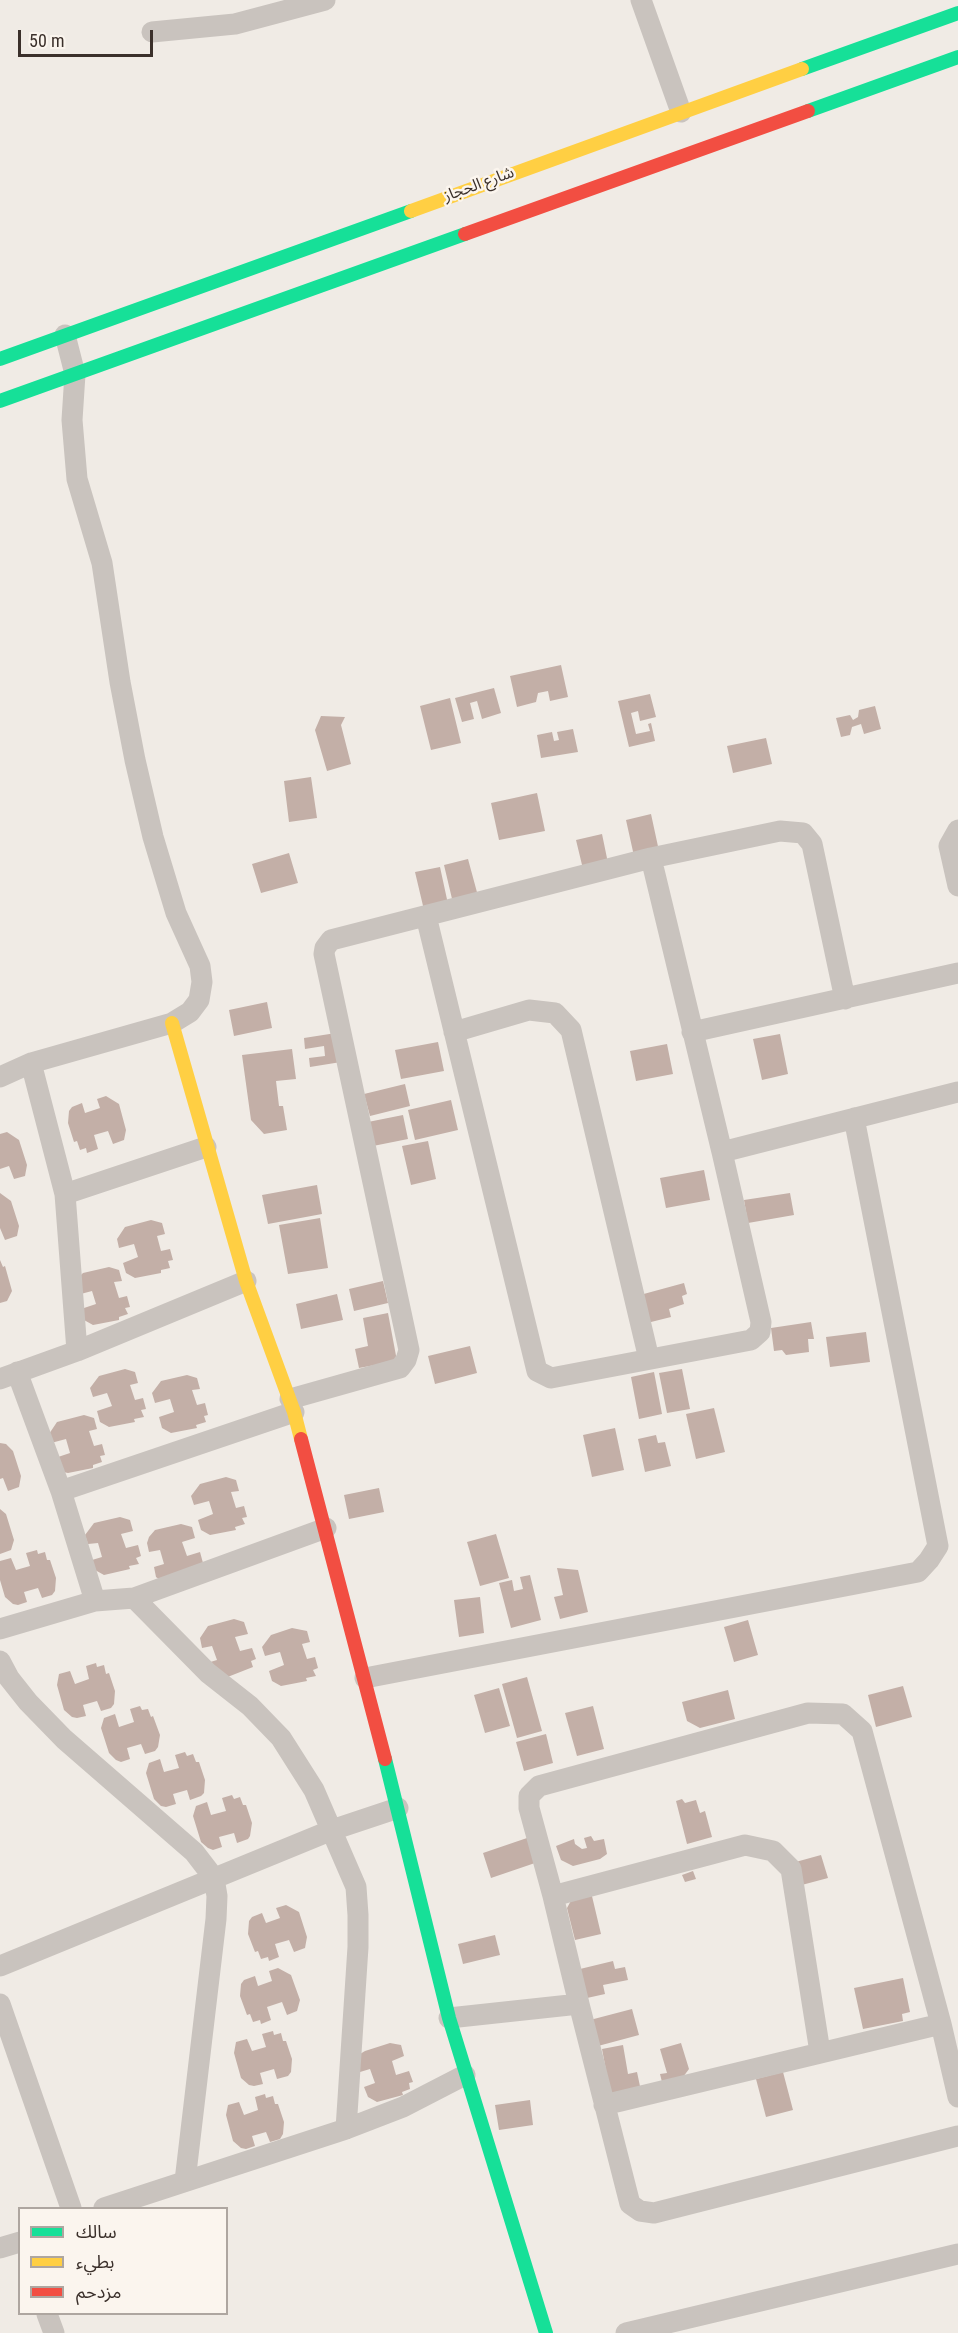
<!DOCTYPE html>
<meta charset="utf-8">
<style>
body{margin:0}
#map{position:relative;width:958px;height:2333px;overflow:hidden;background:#f0ebe5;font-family:"Roboto Condensed","Noto Sans Arabic",sans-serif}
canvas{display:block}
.legend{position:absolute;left:18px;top:2207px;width:210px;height:108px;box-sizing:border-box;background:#fbf5ee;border:2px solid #aea6a0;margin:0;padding:8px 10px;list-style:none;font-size:18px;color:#3b302b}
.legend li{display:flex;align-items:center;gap:12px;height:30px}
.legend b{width:30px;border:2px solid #aea6a0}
.scale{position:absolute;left:18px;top:30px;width:135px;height:27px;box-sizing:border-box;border:3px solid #3b302b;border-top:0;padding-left:8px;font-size:18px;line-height:21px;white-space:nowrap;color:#3b302b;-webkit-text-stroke:4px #fbf5ee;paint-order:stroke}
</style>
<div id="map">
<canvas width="958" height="2333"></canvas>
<ul class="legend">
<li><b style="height:8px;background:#16e098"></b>سالك</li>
<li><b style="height:8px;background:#ffcf43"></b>بطيء</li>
<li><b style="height:8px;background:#f24e42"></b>مزدحم</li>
</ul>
<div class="scale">50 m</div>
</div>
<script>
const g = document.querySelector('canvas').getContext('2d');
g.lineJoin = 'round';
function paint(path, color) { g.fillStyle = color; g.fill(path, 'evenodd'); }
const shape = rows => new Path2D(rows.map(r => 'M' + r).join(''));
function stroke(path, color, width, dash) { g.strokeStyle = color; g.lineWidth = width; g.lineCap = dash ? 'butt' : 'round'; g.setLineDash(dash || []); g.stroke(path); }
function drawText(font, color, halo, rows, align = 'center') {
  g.font = font + ' "Roboto Condensed","Noto Sans Arabic",sans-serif'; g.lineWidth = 5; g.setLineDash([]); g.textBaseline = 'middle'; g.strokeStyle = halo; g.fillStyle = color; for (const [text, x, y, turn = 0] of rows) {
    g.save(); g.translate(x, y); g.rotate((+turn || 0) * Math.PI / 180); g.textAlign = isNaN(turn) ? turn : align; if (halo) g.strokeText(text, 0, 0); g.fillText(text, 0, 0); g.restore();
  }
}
const building = shape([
 [561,665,568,697,550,701,548,691,538,693,536,702,517,707,510,676],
 [494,688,501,713,482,719,477,701,470,703,474,719,462,722,455,698],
 [650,694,656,717,640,721,638,711,631,713,636,734,650,731,648,724,651,723,655,741,629,747,618,701],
 [450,698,461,743,431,750,420,706],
 [875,706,881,729,864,734,861,724,852,727,850,735,841,737,836,718,850,715,853,720,858,717,859,710],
 [321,716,345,717,341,725,351,764,327,771,315,730],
 [573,729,578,752,541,758,537,735,552,732,554,741,559,740,557,732],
 [766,738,772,764,733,773,727,746],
 [311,777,317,818,289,822,284,781],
 [537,793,545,831,499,840,491,803],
 [651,814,659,851,634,856,626,820],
 [602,834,608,863,583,869,576,840],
 [289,853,298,883,261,893,252,864],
 [468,859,478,896,453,903,444,865],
 [440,867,448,904,424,910,415,872],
 [267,1002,272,1028,234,1036,229,1010],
 [336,1033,341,1062,310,1067,309,1058,325,1056,324,1046,305,1049,304,1038],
 [780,1034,788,1074,762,1080,753,1039],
 [438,1042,444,1071,401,1079,395,1050],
 [667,1044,673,1074,636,1081,630,1051],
 [292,1049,296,1079,276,1081,279,1106,283,1106,287,1130,264,1134,251,1120,242,1055],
 [405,1084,410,1106,370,1116,364,1094],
 [106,1096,119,1104,126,1130,124,1140,113,1144,108,1131,94,1135,98,1149,87,1153,86,1148,80,1150,77,1141,74,1142,68,1123,69,1111,72,1107,82,1103,85,1113,100,1108,97,1099],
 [451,1100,458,1130,415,1140,408,1110],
 [403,1115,408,1139,373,1146,368,1122],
 [7,1132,19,1140,27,1165,25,1176,14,1179,9,1166,0,1169,0,1134],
 [428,1141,436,1179,411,1185,402,1146],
 [704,1170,710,1200,666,1208,660,1178],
 [317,1185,322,1214,268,1224,262,1195],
 [0,1193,11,1201,19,1226,17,1236,5,1240,0,1228],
 [790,1193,794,1215,748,1223,744,1200],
 [320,1218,328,1268,288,1274,279,1225],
 [151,1220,162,1223,165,1234,157,1236,161,1251,170,1249,173,1260,168,1261,170,1268,161,1270,161,1273,135,1278,126,1273,123,1263,138,1257,134,1244,119,1248,117,1239,125,1227],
 [0,1260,3,1267,5,1266,12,1291,7,1301,0,1303],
 [109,1267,119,1270,122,1281,114,1282,119,1298,127,1296,130,1307,125,1308,128,1314,119,1317,119,1320,93,1325,84,1320,81,1309,96,1304,92,1291,77,1295,79,1277,83,1273],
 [383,1281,388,1303,354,1311,349,1289],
 [684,1283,687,1294,682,1296,684,1304,669,1309,671,1317,647,1323,640,1295],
 [337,1294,343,1320,301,1329,296,1304],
 [388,1313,397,1361,359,1368,355,1349,368,1346,363,1318],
 [811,1322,814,1339,808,1339,809,1352,786,1355,782,1350,774,1351,771,1328],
 [866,1332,870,1362,830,1367,826,1337],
 [470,1346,477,1373,435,1384,428,1356],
 [125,1369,135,1372,138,1383,130,1385,135,1400,143,1398,146,1409,141,1410,144,1417,134,1419,135,1422,109,1427,100,1422,97,1411,112,1406,107,1393,93,1397,90,1388,99,1376],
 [682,1369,690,1409,667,1413,659,1373],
 [654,1372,662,1414,639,1419,631,1377],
 [187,1375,197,1378,200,1389,192,1390,197,1405,205,1403,208,1415,204,1416,206,1422,196,1425,197,1428,171,1433,162,1428,159,1417,174,1412,170,1399,155,1403,152,1393,161,1381],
 [714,1408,725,1452,696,1459,686,1414],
 [84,1415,94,1418,97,1429,89,1431,94,1446,102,1444,105,1455,100,1456,102,1462,93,1465,93,1468,68,1473,63,1472,55,1458,70,1453,66,1439,51,1443,49,1434,57,1422],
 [615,1428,624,1470,592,1477,583,1435],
 [656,1435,658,1443,665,1442,671,1466,645,1472,638,1439],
 [0,1443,6,1444,13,1451,21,1476,19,1487,8,1491,3,1478,0,1479],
 [226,1477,236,1480,239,1491,231,1492,236,1508,244,1506,247,1517,242,1518,245,1524,235,1527,236,1530,210,1535,201,1530,198,1520,213,1514,209,1501,194,1505,191,1496,200,1484],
 [379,1488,384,1512,349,1519,344,1495],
 [0,1509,6,1514,14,1540,11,1550,0,1554],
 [120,1517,130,1520,133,1531,121,1534,126,1548,138,1545,141,1556,136,1558,139,1564,129,1566,130,1569,104,1575,95,1570,92,1560,102,1557,98,1543,88,1544,85,1535,94,1523],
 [181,1524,192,1527,195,1538,182,1542,187,1556,200,1552,203,1563,160,1580,156,1577,154,1567,164,1564,160,1550,149,1552,147,1543,149,1537,155,1530],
 [496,1534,509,1578,480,1586,467,1542],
 [37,1550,38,1554,45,1552,47,1560,50,1560,56,1578,55,1591,52,1595,42,1598,38,1588,24,1592,27,1602,18,1605,13,1604,5,1597,0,1580,0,1561,11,1558,16,1570,30,1566,26,1553],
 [557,1568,578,1570,588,1612,560,1619,554,1597,563,1595],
 [530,1575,541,1620,511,1628,499,1583,512,1580,514,1591,523,1589,520,1577],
 [480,1597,484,1633,459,1637,454,1600],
 [234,1619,244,1622,248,1634,235,1637,240,1651,252,1648,256,1659,251,1661,253,1667,225,1678,207,1663,217,1660,212,1646,202,1648,200,1638,208,1626],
 [748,1620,758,1655,734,1662,724,1627],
 [292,1628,307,1631,310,1642,302,1644,307,1659,315,1657,318,1668,313,1670,316,1676,306,1678,307,1681,281,1686,272,1681,269,1671,284,1665,280,1652,265,1656,262,1647,271,1635],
 [96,1663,97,1667,104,1665,106,1674,109,1673,115,1691,114,1704,111,1708,101,1711,97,1701,83,1705,86,1716,77,1718,72,1717,64,1710,57,1685,59,1674,70,1671,75,1684,89,1679,86,1666],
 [527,1677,542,1731,517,1738,502,1684],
 [903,1686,912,1717,876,1727,868,1695],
 [499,1688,510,1726,485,1733,474,1695],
 [728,1690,735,1719,700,1728,687,1721,682,1702],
 [140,1706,142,1710,148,1709,151,1717,153,1716,160,1735,158,1747,155,1751,145,1754,141,1744,127,1748,130,1759,121,1762,116,1760,109,1753,101,1728,104,1718,115,1714,119,1727,134,1722,130,1709],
 [593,1706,604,1749,577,1756,565,1713],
 [546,1734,553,1763,524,1771,516,1742],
 [185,1752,187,1756,193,1754,196,1762,199,1762,205,1780,204,1793,201,1796,190,1800,187,1790,173,1794,176,1804,166,1807,161,1806,154,1799,146,1773,149,1763,160,1759,164,1772,179,1768,175,1755],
 [232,1795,234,1799,240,1797,243,1805,246,1805,252,1823,250,1836,248,1839,237,1843,234,1833,219,1837,222,1847,213,1850,208,1848,201,1842,193,1816,196,1806,207,1802,211,1815,226,1811,222,1798],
 [682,1799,685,1803,696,1800,700,1813,705,1811,712,1837,687,1844,676,1801],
 [591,1836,594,1841,604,1839,607,1854,600,1859,573,1866,561,1860,556,1846,574,1839,575,1844,582,1849,587,1848,584,1838],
 [527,1838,535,1863,491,1878,483,1853],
 [821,1855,828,1878,798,1886,792,1863],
 [693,1871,696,1879,685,1882,682,1875],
 [591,1892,601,1934,575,1940,567,1908,573,1897],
 [286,1905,299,1912,307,1937,305,1948,294,1952,289,1940,275,1944,279,1957,269,1961,268,1957,261,1959,258,1951,255,1952,248,1934,249,1921,252,1917,262,1913,266,1923,280,1918,276,1908],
 [495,1935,500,1955,463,1964,458,1944],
 [613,1961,615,1969,625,1967,628,1980,603,1985,605,1994,587,1998,580,1969],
 [278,1968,291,1975,300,2000,297,2011,287,2015,282,2002,267,2007,271,2020,261,2024,260,2020,253,2022,250,2014,247,2015,240,1996,241,1984,244,1980,255,1976,258,1986,272,1981,269,1971],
 [903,1978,910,2012,902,2014,903,2021,863,2029,854,1988],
 [632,2009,639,2035,598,2046,590,2020],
 [273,2031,274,2035,281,2033,283,2041,286,2041,292,2059,291,2072,288,2076,277,2079,274,2069,260,2073,263,2084,254,2086,249,2085,241,2078,234,2053,236,2042,247,2039,252,2051,266,2047,262,2034],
 [390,2043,401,2045,404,2056,392,2061,396,2075,409,2071,413,2082,409,2083,410,2089,402,2092,403,2095,377,2102,368,2097,364,2087,375,2083,370,2069,360,2072,360,2054,365,2051],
 [681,2043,689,2069,680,2081,663,2086,660,2074,667,2073,660,2049],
 [623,2045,628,2074,637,2072,641,2091,611,2097,602,2049],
 [783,2072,793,2110,766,2117,756,2079],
 [265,2094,266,2098,273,2096,275,2104,278,2104,284,2122,283,2134,280,2139,270,2142,266,2132,252,2136,255,2146,246,2149,241,2148,233,2141,226,2115,228,2105,239,2102,244,2115,258,2110,255,2097],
 [530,2100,533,2125,499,2130,495,2105]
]);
const street = shape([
 [641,0,681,112],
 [152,32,235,24,325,0],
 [958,830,949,846,958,886],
 [651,858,722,1152,958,1092],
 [426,916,537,1371,551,1378,751,1340,760,1332,761,1322,722,1152],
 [454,1032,529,1010,555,1013,571,1030,649,1359],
 [692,1032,958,973],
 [31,1063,65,1194,77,1351],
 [0,1077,31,1063,172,1023,190,1012,199,1000,202,982,200,966,176,913,153,837,135,760,120,682,102,563,77,479,72,420,75,374,65,335],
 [65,1194,206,1147],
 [17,1372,61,1491,95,1601],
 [0,1379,77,1351,246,1281],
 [290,1399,400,1368,406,1360,409,1350,324,954,325,948,331,940,651,858,780,831,803,833,812,844,845,999],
 [61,1491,294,1412],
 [134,1598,208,1673,250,1706,281,1738,314,1790,356,1887,358,1915,358,1947,346,2129],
 [0,1629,95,1601,134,1598,326,1528],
 [0,1661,9,1678,28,1702,64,1739,194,1852,214,1878,217,1896,216,1919,185,2181],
 [365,1678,918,1572,929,1560,938,1546,854,1118],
 [553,1896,529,1808,529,1796,539,1786,808,1713,843,1714,862,1731,941,2024,958,2097],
 [0,1966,332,1830,398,1808],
 [0,2004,71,2208],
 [579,2004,553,1896,745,1845,773,1851,791,1869,820,2052],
 [449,2018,579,2004,630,2204,640,2211,654,2213,958,2136],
 [604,2105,941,2024],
 [104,2208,346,2129,403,2107,465,2075],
 [0,2248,20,2242],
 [47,2314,54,2333],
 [626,2333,958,2254]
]);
const fast = shape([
 [802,69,958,13],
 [808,111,958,57],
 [0,359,411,211],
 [0,401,465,234],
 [385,1759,449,2018,546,2333]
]);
const slow = shape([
 [411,211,802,69],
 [172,1023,246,1281,294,1412,301,1439]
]);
const jam = shape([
 [465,234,808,111],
 [301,1439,385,1759]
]);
const streetNames = [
 ["شارع الحجاز",479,185,-20]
];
paint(building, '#c3afa7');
stroke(street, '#c9c3be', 21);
stroke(fast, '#16e098', 14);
stroke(slow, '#ffcf43', 14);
stroke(jam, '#f24e42', 14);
drawText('16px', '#3b302b', '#fbf5ee', streetNames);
</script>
